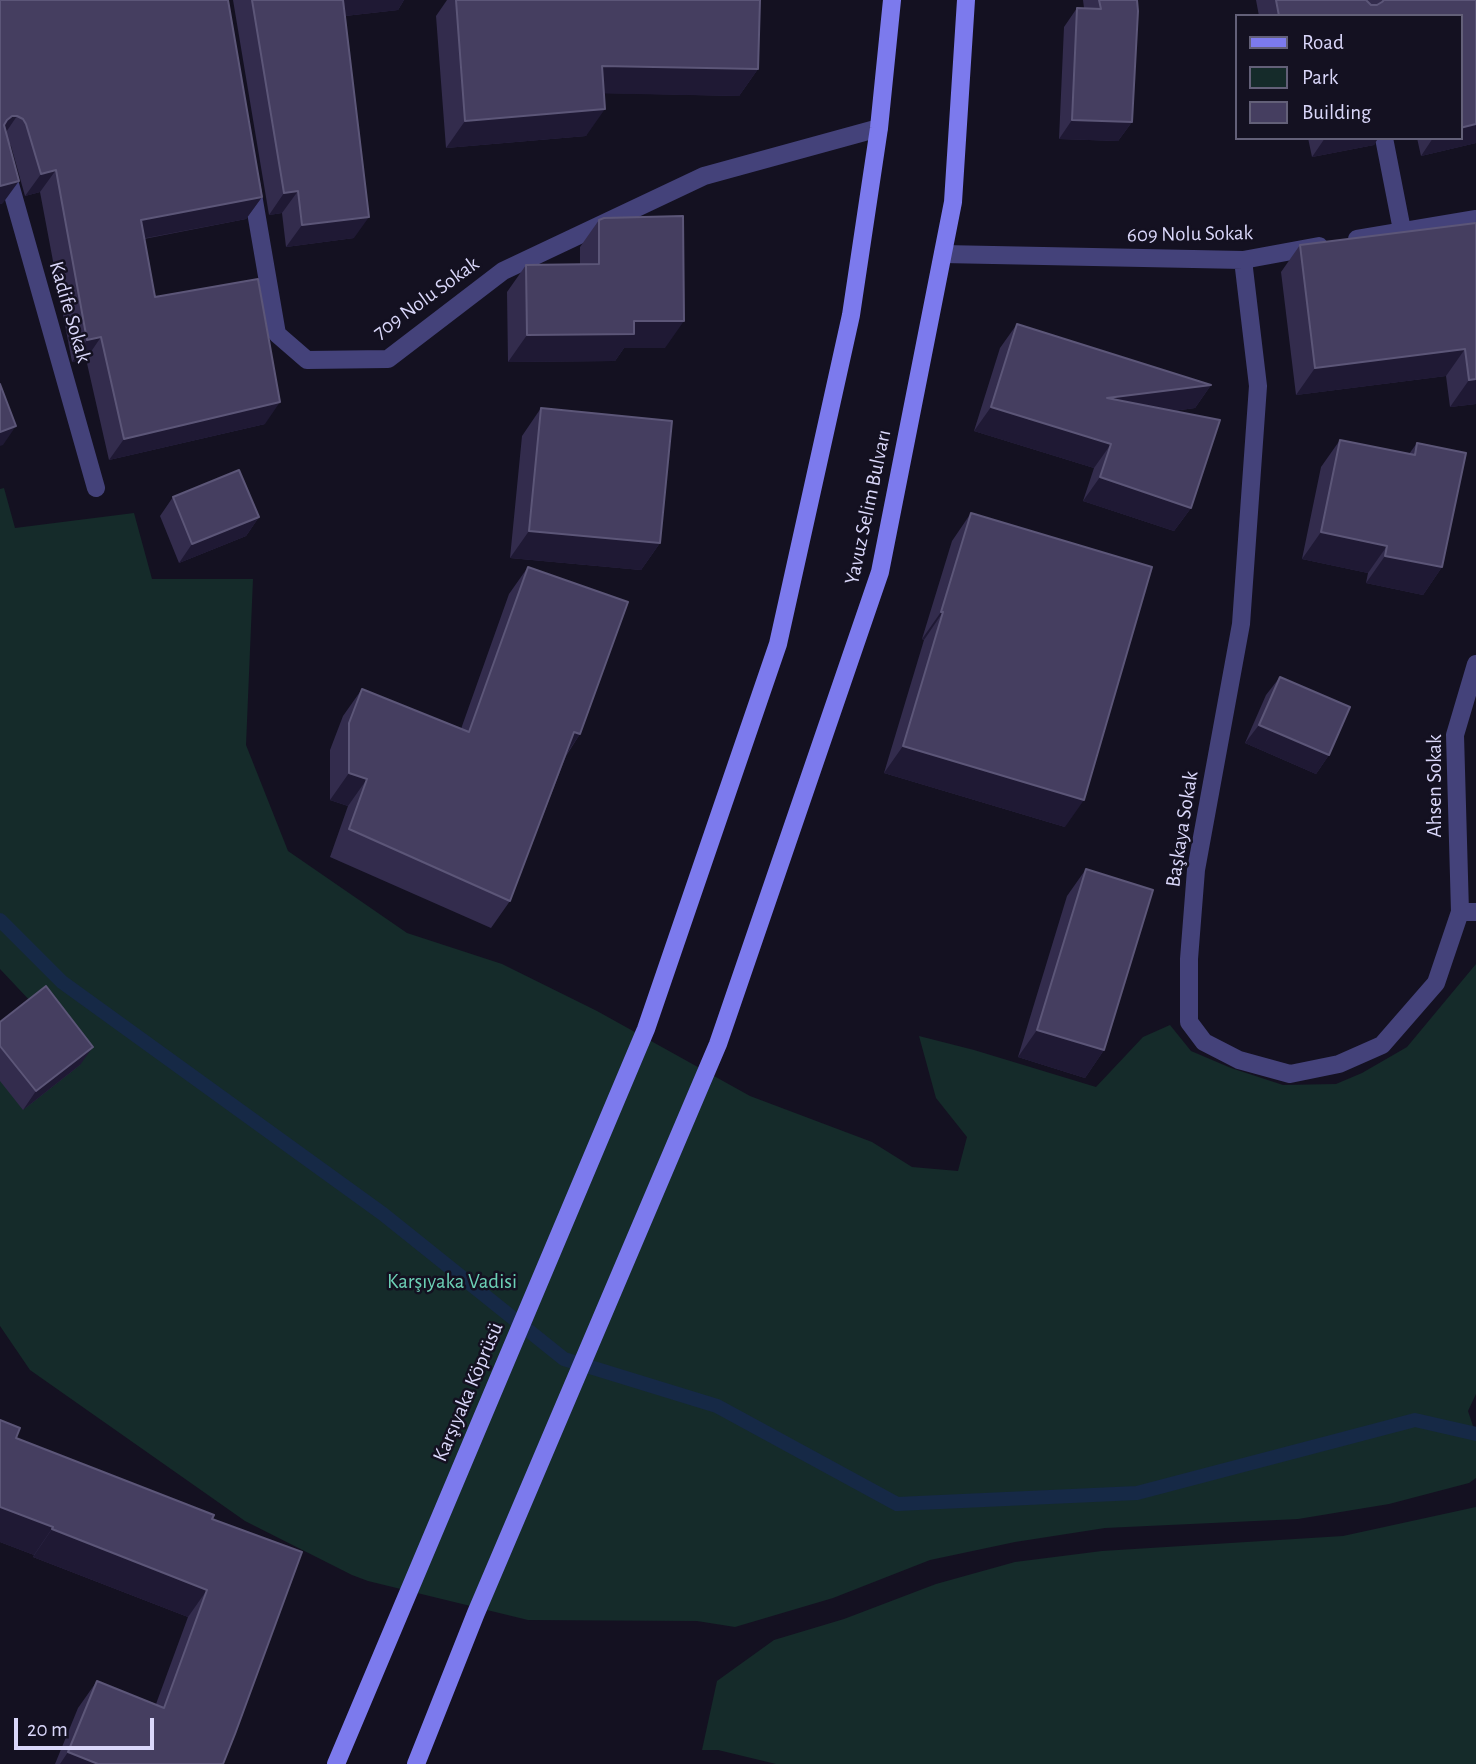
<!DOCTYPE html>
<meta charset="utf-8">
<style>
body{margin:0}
#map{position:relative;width:1476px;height:1764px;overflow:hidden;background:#141121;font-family:"Alegreya Sans",sans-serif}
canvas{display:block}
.legend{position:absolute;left:1235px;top:14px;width:228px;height:126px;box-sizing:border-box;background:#141121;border:2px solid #636078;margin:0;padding:9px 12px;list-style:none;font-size:21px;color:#dad7fa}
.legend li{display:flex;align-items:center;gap:14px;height:35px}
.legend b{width:35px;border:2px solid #636078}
.scale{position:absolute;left:14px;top:1718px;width:140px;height:32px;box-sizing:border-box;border:4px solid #dad7fa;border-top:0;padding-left:9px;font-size:21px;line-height:24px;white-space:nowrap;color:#dad7fa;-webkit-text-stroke:5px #141121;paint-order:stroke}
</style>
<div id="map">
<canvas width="1476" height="1764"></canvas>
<ul class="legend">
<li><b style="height:9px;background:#7c7aed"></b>Road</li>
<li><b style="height:19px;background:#152b2a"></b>Park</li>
<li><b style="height:19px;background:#453e60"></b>Building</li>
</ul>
<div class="scale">20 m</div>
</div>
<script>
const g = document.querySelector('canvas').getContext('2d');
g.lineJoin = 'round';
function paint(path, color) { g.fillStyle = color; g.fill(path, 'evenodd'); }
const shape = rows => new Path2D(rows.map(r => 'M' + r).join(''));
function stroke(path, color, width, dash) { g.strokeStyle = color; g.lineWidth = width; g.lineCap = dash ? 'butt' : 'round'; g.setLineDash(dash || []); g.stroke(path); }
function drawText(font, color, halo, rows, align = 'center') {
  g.font = font + ' "Alegreya Sans",sans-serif'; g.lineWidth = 5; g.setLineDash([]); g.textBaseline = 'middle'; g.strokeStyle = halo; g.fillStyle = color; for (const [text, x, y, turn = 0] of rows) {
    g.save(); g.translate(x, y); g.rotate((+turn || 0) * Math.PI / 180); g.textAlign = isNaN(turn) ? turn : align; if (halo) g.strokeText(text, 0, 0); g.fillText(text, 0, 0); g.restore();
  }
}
const green = shape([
 [4,488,15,528,134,513,152,579,253,579,246,745,288,851,407,933,502,964,597,1011,750,1096,872,1142,912,1167,958,1171,967,1137,936,1098,919,1036,974,1050,1096,1087,1143,1037,1170,1025,1191,1051,1231,1068,1283,1085,1336,1084,1362,1073,1407,1047,1476,964,1476,1394,1468,1411,1476,1435,1476,1478,1469,1483,1389,1504,1298,1519,1105,1528,1015,1542,930,1560,833,1598,735,1627,697,1621,528,1620,368,1581,352,1575,245,1521,30,1370,0,1326,0,1030,33,1004,0,969,0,489],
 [1476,1507,1476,1764,776,1764,718,1750,702,1750,717,1681,774,1640,844,1619,936,1584,1015,1562,1102,1551,1343,1536]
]);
const stream = shape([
 [0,920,62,982,383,1214,564,1359,717,1406,897,1504,1137,1493,1415,1420,1476,1434]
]);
const minor = shape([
 [1384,138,1402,230],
 [0,149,96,488],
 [251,183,277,334,307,360,388,359,503,271,704,176,879,128],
 [1357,239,1476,219],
 [943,254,1243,260,1319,246],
 [1243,260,1258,386,1241,624,1196,870,1189,959,1189,1022,1204,1042,1239,1060,1290,1074,1339,1064,1382,1045,1436,983,1460,912,1476,912],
 [1460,912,1455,735,1476,664]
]);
const secondary = shape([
 [336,1764,646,1029,778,644,851,315,879,128,892,0],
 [416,1764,476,1613,718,1044,880,572,953,202,966,0]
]);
const wall = shape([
 [0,0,262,197,246,219,144,239,155,297,265,424,109,460,86,359,72,362,40,192,25,196,11,146,9,143,3,203,0,204],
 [233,0,404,0,398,10,345,16,354,238,286,247,282,213,269,215],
 [447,0,760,0,758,69,739,96,604,93,586,136,446,148,436,16],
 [1083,0,1137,0,1132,122,1118,141,1059,139,1064,27,1077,8,1084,8],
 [1256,0,1476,0,1476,143,1421,156,1417,138,1460,138,1460,16,1259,16],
 [1308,138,1378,138,1374,145,1312,157],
 [599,220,665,348,624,348,615,361,508,362,507,292,526,265,580,264,580,247],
 [1476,223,1476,404,1450,407,1446,376,1296,395,1281,272,1300,245],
 [1017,324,1211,385,1195,408,1173,411,1191,508,1174,531,1083,501,1094,468,974,431,1000,348],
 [541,408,660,543,641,570,510,558,522,436],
 [1340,440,1409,454,1417,443,1442,567,1423,595,1366,583,1368,573,1302,559,1321,467],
 [173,497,259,517,246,536,179,563,160,516],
 [971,513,1065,827,884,773,924,640,922,639,952,541],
 [528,567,580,734,566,756,510,901,491,928,330,857,348,806,330,800,330,750,343,716,362,689,461,729,509,594],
 [1280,677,1329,755,1316,774,1245,743,1266,695],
 [1086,869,1104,1050,1085,1078,1018,1057,1067,896],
 [0,1022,80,1065,23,1110,0,1081],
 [0,1420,16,1438,212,1519,223,1764,55,1764,78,1708,97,1681,156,1704,188,1617,33,1557,34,1555,0,1542]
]);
const shadedWall = shape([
 [340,0,404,0,398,10,327,18],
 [602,66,758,69,739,96,583,93],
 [605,109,586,136,446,148,465,121],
 [12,116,17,116,2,138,0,129,7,120],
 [1072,120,1132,122,1118,141,1059,139],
 [1476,124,1476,143,1421,156,1433,138,1460,138,1460,128],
 [1325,138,1378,138,1374,145,1312,157],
 [56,170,40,192,25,196,41,174],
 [19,181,3,203,0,204,0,186],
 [298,191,282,213,269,215,284,193],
 [262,197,246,219,125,242,141,220],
 [369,217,354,238,286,247,302,225],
 [634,321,684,321,665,348,624,348,615,361,508,362,527,335],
 [101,337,86,359,72,362,87,340],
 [1465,349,1446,376,1296,395,1315,368],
 [1476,379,1476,404,1450,407,1469,380],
 [1211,385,1195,408,1090,422,1107,398],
 [280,402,265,424,109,460,124,439],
 [991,407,1111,444,1094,468,974,431],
 [16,426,3,445,0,446,0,432],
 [1100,477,1191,508,1174,531,1083,501],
 [259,517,246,536,179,563,192,544],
 [529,531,660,543,641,570,510,558],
 [1321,532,1387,546,1368,573,1302,559],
 [1385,556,1442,567,1423,595,1366,583],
 [941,612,943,612,924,640,922,639],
 [1259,725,1329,755,1316,774,1245,743],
 [574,732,580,734,561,762],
 [903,746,1084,800,1065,827,884,773],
 [349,773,367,779,348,806,330,800],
 [1037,1030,1104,1050,1085,1078,1018,1057],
 [93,1047,80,1065,23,1110,36,1091],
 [0,1507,53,1527,34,1555,0,1542],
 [52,1529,207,1590,188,1617,33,1557],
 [68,1752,98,1764,60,1764]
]);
const building = shape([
 [0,0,228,0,262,197,141,220,155,297,258,279,280,402,124,439,101,337,87,340,56,170,41,174,26,124,23,119,17,116,12,116,7,120,4,125,19,181,0,186,0,0],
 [252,0,343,0,369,217,302,225,298,191,284,193,252,0],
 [456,0,760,0,758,69,602,66,605,109,465,121,456,0],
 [1099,0,1137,0,1138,11,1132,122,1072,120,1077,8,1101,9,1099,0],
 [1276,0,1366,0,1371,5,1377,5,1382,2,1384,0,1476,0,1476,124,1460,128,1460,16,1279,16,1276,0],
 [683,216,684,321,634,321,634,334,527,335,526,265,599,264,599,220,604,218,683,216],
 [1476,223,1476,379,1469,380,1465,349,1315,368,1300,245,1476,223],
 [1017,324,1211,385,1107,398,1220,420,1191,508,1100,477,1111,444,991,407,1017,324],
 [0,384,16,426,0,432,0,384],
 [541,408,672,421,660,543,529,531,541,408],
 [1340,440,1415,455,1417,443,1466,453,1442,567,1385,556,1387,546,1321,532,1340,440],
 [239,470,259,517,192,544,173,497,239,470],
 [971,513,1152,567,1084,800,903,746,943,612,941,612,971,513],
 [528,567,628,602,580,734,574,732,510,901,349,829,367,779,349,773,349,723,362,689,469,732,528,567],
 [1280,677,1350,707,1329,755,1259,725,1280,677],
 [1086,869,1153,890,1104,1050,1037,1030,1086,869],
 [46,986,93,1047,36,1091,0,1046,0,1022,46,986],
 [0,1420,20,1428,16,1438,214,1515,212,1519,302,1552,235,1734,223,1764,98,1764,68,1752,97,1681,164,1708,207,1590,52,1529,53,1527,0,1507,0,1420]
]);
const streetNames = [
 ["609 Nolu Sokak",1190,234,-1],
 ["709 Nolu Sokak",426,298,-36],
 ["Kadife Sokak",70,312,74],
 ["Yavuz Selim Bulvarı",868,507,-78],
 ["Ahsen Sokak",1435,786,-90],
 ["Başkaya Sokak",1182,829,-81],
 ["Karşıyaka Köprüsü",468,1392,-67]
];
const parkNames = [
 ["Karşıyaka Vadisi",452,1282]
];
paint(green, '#152b2a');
stroke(stream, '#162946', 14);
stroke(minor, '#44427a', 18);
stroke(secondary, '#7c7aed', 18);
paint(wall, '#332c4d');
paint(shadedWall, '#1f1934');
paint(building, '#453e60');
stroke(building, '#5c5678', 2);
drawText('21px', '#dad7fa', '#141121', streetNames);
drawText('21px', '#6cd0b6', '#141121', parkNames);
</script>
